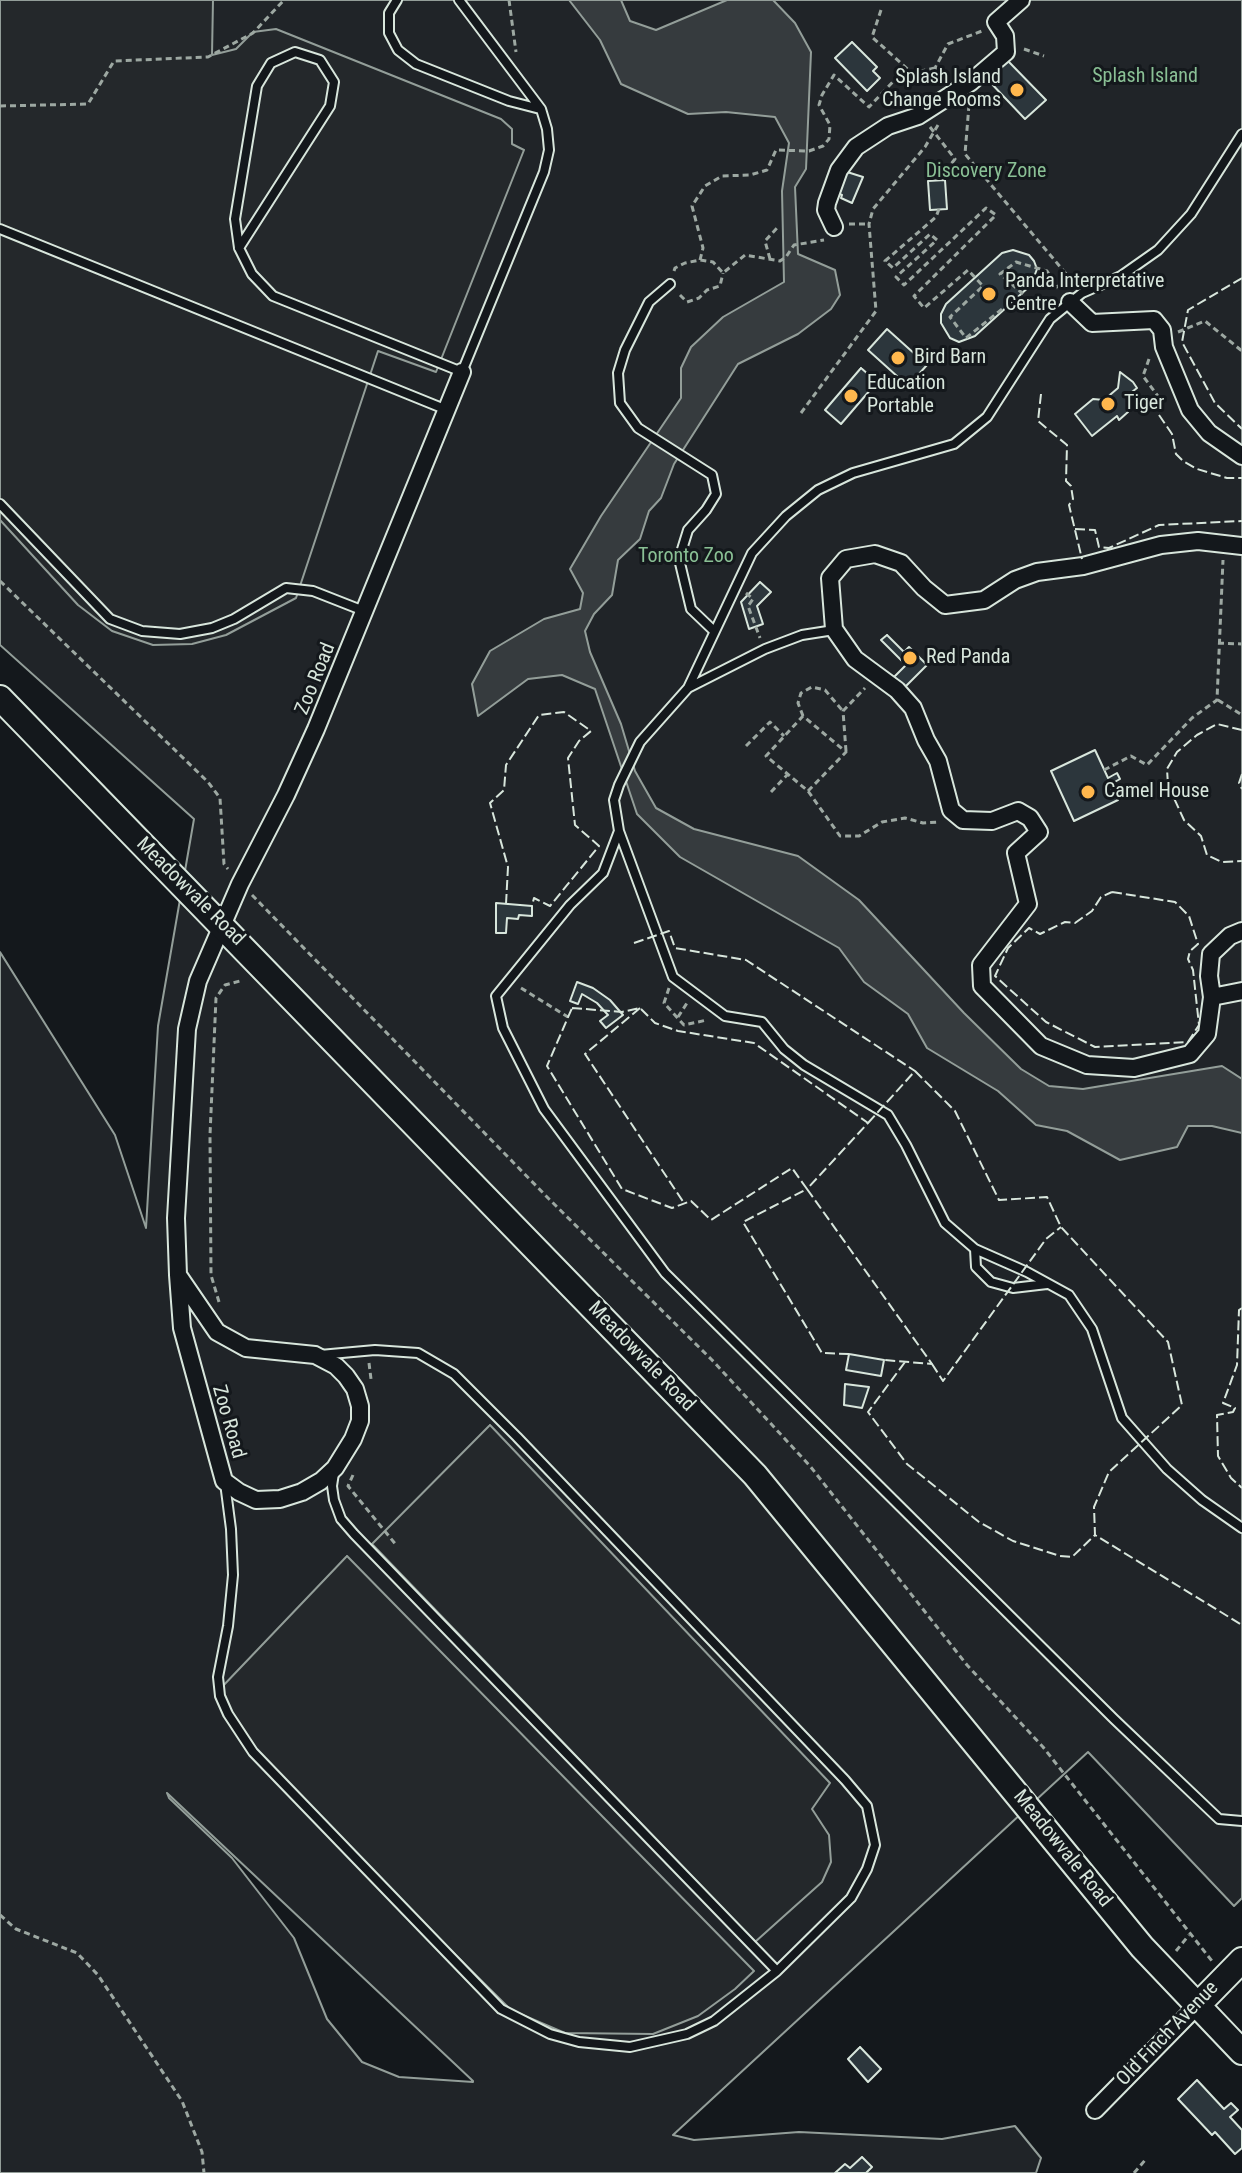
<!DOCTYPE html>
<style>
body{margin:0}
canvas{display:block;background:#14181c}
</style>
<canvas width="1242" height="2173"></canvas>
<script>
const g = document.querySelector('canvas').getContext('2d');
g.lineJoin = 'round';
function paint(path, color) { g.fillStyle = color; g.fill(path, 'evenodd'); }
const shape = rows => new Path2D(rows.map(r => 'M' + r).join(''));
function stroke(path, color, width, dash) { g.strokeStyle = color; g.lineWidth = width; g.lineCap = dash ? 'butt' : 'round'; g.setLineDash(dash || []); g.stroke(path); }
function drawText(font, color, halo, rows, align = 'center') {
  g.font = font + ' "Roboto Condensed",sans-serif'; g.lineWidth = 6; g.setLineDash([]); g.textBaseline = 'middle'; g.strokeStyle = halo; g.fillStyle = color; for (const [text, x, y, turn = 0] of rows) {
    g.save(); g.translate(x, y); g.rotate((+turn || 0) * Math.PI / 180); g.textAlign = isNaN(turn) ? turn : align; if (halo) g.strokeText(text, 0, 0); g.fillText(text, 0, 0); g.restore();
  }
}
const green = shape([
 [0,0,1242,0,1242,1898,1234,1906,1088,1752,673,2135,694,2140,799,2132,942,2139,1015,2126,1041,2158,1036,2173,0,2173,0,952,115,1135,146,1228,158,1026,194,819,0,645,0,0],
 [167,1793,473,2081,473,2082,399,2077,362,2062,327,2019,294,1938,232,1858,169,1798,167,1793]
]);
const parking = shape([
 [0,0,213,0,212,55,236,49,253,32,276,29,501,119,512,129,512,144,524,150,436,372,378,351,296,598,226,635,192,644,153,645,112,631,78,605,0,520,0,0],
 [490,1425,830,1783,812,1809,829,1835,831,1862,822,1882,755,1942,372,1544,490,1425],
 [347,1556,754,1971,735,1989,698,2016,653,2034,565,2033,511,2010,287,1788,226,1714,220,1689,347,1556]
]);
const water = shape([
 [569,0,621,0,630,21,656,30,727,0,773,0,795,23,811,52,806,169,795,187,798,254,835,270,840,295,831,309,798,334,738,364,674,464,661,498,649,511,640,539,618,560,612,595,594,614,585,631,590,652,621,724,635,771,656,808,694,829,798,856,859,900,964,1013,1021,1069,1049,1086,1083,1089,1222,1066,1242,1079,1242,1133,1212,1126,1188,1126,1177,1147,1120,1160,1067,1131,1036,1125,998,1091,927,1048,908,1014,864,982,839,948,680,857,637,814,595,689,562,675,528,679,478,716,472,684,490,651,544,619,580,609,583,593,570,569,601,516,681,398,681,368,691,347,723,317,784,282,782,191,789,143,775,117,726,112,688,114,621,84,600,40,569,0]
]);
const building = shape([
 [852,42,877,67,873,71,880,78,867,91,835,58,852,42],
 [1008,61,1046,100,1025,119,988,80,1008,61],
 [844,171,863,177,852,203,841,198,842,195,835,192,844,171],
 [945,180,947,209,930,210,928,181,945,180],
 [1013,250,1029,255,1034,261,1037,269,1031,285,975,336,959,342,950,338,941,323,941,314,946,304,1002,253,1013,250],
 [887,329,927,365,908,386,868,350,887,329],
 [861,368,877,382,841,424,825,410,861,368],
 [1120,372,1133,382,1137,388,1128,395,1128,412,1119,420,1117,416,1092,436,1075,414,1093,399,1104,400,1118,388,1120,372],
 [760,582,771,592,757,606,763,624,749,629,741,602,760,582],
 [887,635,904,652,909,647,927,665,904,688,893,678,906,665,881,640,887,635],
 [1095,750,1108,778,1117,773,1120,779,1111,784,1118,800,1074,821,1051,771,1095,750],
 [496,903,532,906,532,916,519,915,518,919,507,918,506,933,496,933,496,903],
 [577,982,593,988,610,1000,623,1015,606,1028,600,1021,608,1015,597,1003,582,994,578,1004,570,1001,577,982],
 [849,1354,884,1360,881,1376,846,1370,849,1354],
 [845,1384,869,1387,862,1408,844,1405,845,1384],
 [860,2047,881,2069,868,2082,848,2059,860,2047],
 [1197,2080,1224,2109,1231,2103,1238,2110,1230,2117,1242,2130,1242,2148,1235,2154,1215,2132,1212,2135,1178,2099,1197,2080],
 [862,2157,872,2167,866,2173,835,2173,845,2164,850,2168,862,2157]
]);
const path = shape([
 [509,0,516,52],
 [881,10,872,37,912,73,935,68],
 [1024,49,1044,56],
 [940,80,935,68,948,44,982,31],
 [969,105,965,154,1073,282],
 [0,106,88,104,114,61,208,57,253,33,284,0],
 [930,127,955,159,938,180],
 [939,209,936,217,885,261,893,268,930,234,937,240,896,277,904,285,986,208,996,215,914,296,924,308,968,270,983,286,950,317,966,338,1022,293,1000,274,1016,262,1047,271,1058,288],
 [849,224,869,224],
 [770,259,765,241,777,228],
 [700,260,703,248,692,206,705,186,722,176,750,175,767,170,776,150,809,151,823,146,829,139,830,125,819,105,822,95,834,75,869,107,906,68],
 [674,271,675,268,685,263,700,260,713,262,723,273,745,255,780,261,786,257,794,245,824,240],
 [680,295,687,302,699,298,707,290,720,286,723,273],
 [1178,332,1205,321,1242,351],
 [1149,359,1143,376,1160,399,1166,400],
 [801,413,876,311,869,224,873,209,925,147,938,125],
 [0,581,208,782,220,798,224,864,228,869],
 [746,593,753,599,748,606,760,638],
 [1218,643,1242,644],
 [1218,700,1242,715],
 [803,716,798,703,801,693,812,687,825,690,842,710],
 [746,746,770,722,784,736],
 [846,751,843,711,865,688],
 [1104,770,1131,756,1147,765,1192,718,1217,700,1223,560],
 [808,791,846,752,803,716,766,756,808,791,840,836,859,836,882,822,905,818,923,823,939,822],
 [771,792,788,774],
 [252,895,549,1199,712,1360,810,1466,967,1665,1043,1747,1212,1961],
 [521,988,568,1017],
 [669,988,664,1003,684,1025,707,1020],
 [678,1017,687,1003],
 [219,1302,211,1275,210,1135,216,998,225,985,240,981],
 [369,1363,371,1379],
 [353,1475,348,1486,397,1546],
 [0,1915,16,1929,77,1953,98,1975,182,2101,202,2152,204,2173],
 [1176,1951,1189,1935],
 [1134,2173,1146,2159]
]);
const lane = shape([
 [397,0,389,13,389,33,398,50,416,64,509,101,540,109],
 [1242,134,1191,214,1158,250,1121,276,1082,293,1050,319,987,417,954,444,853,473,818,490,786,516,752,553,688,688,640,742,619,785,614,800,619,831,603,873,570,905,496,996,503,1028,544,1109,665,1273,1114,1719,1219,1819,1242,1821],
 [0,229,447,410],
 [239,248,330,106,334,82,320,60,295,52,271,63,257,86,235,219,239,248,252,274,273,296,462,372,544,172,549,150,547,129,541,109,459,0],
 [670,284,649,302,625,350,618,373,620,403,638,428,712,475,716,494,706,510,688,530,679,559,691,609,714,631],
 [0,504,110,619,142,631,180,634,212,628,234,619,286,588,313,591,364,611],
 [688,688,765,649,802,635,834,630],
 [619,831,673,977,725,1016,762,1022,784,1049,804,1065,888,1115,906,1145,945,1223,975,1249,1027,1272,1069,1295,1092,1329,1122,1418,1167,1469,1202,1500,1242,1528],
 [975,1249,976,1267,991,1282,1013,1288,1047,1284],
 [334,1473,332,1486,334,1500,341,1519,354,1534,777,1971],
 [225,1483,231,1529,233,1575,228,1626,218,1677,220,1696,228,1714,253,1752,501,2009,550,2034,579,2042,630,2047,687,2034,714,2021,777,1971,851,1898,867,1869,875,1845,867,1806,845,1780,517,1437,454,1374,418,1353,375,1350,320,1355]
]);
const street = shape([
 [834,227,826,210,827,203,839,170,856,147,888,126,918,116,971,82,1006,52,1005,36,996,22,1021,0],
 [1070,302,1092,323,1154,320,1162,330,1164,347,1190,410,1209,433,1242,456],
 [1242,546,1198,541,1161,545,1083,566,1037,572,1015,580,984,600,945,605,924,588,901,563,875,554,846,559,830,578,834,629,855,659,897,690,913,708,926,740,938,761,951,810,963,820,992,821,1018,811,1030,818,1039,832,1016,853,1028,904,981,965,982,986,1041,1046,1087,1065,1134,1068,1190,1054,1207,1034,1212,997,1242,991],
 [1212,997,1209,976,1211,954,1230,936,1242,931],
 [178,1275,217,1332,246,1348,315,1355,336,1366,346,1376,355,1389,360,1406,360,1421,353,1439,335,1468,321,1481,302,1492,280,1499,256,1500,239,1492,224,1481,182,1328,178,1275,176,1218,187,1029,198,981,240,884,286,795,316,729,462,372],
 [1095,2110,1197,2006]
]);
const secondary = shape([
 [0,698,755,1475,1142,1947,1242,2052],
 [1197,2006,1242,1960]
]);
const fence = shape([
 [1242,278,1188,310,1182,342,1215,403,1242,429],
 [1041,394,1038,421,1067,445,1066,481,1071,486,1073,499,1069,505,1082,559],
 [1159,415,1172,434,1176,454,1183,461,1197,469,1227,478,1242,478],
 [1075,529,1095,530,1099,547,1109,548,1159,525,1242,521],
 [1242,730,1217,724,1197,735,1177,752,1167,769,1168,785,1184,820,1201,836,1207,855,1222,862,1242,861],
 [1242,774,1239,783,1242,789],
 [1112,892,1175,902,1189,916,1198,944,1190,951,1188,959,1193,970,1199,1025,1188,1042,1095,1047,1046,1022,995,976,1008,948,1029,928,1040,934,1065,922,1075,923,1092,911,1101,897,1112,892],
 [506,904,508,867,490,803,504,790,506,765,539,715,564,712,591,731,579,741,568,758,575,825,599,846,550,906,534,898,532,906],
 [634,943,669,931,675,948,746,960,915,1071],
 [572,1008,622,1012,640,1008,655,1023,678,1031,754,1043,868,1123,807,1189,792,1168,711,1220,691,1201,672,1208,622,1189,547,1066,572,1008],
 [640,1008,585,1054,684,1203],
 [868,1123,915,1071,955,1111,999,1200,1047,1197,1061,1227,1168,1342,1182,1405,1109,1472,1094,1507,1095,1535,1242,1625],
 [1242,1308,1239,1310,1237,1365,1223,1403,1235,1408,1233,1412,1217,1415,1218,1456,1231,1478,1242,1488],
 [849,1354,822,1353,743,1222,807,1189,932,1364,884,1360],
 [905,1362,868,1412,907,1464,979,1522,1013,1541,1060,1556,1072,1557,1095,1535],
 [932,1364,943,1381,1046,1239,1061,1227]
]);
const markers = [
 [1017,90,8,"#ffb74d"],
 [989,294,8,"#ffb74d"],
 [898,358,8,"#ffb74d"],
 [851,396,8,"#ffb74d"],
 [1108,404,8,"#ffb74d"],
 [910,658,8,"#ffb74d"],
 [1088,792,8,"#ffb74d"]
];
const parkNames = [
 ["Splash Island",1145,77],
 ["Discovery Zone",986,172],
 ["Toronto Zoo",686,557]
];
const poiNames = [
 ["Splash Island",1001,78,"right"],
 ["Change Rooms",1001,101,"right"],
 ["Panda Interpretative",1005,282],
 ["Centre",1005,305],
 ["Bird Barn",914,358],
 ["Education",867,384],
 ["Portable",867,407],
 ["Tiger",1124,404],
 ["Red Panda",926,658],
 ["Camel House",1104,792]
];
const streetNames = [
 ["Zoo Road",316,679,-68],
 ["Meadowvale Road",190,892,45],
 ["Meadowvale Road",641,1357,46],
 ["Zoo Road",228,1422,74],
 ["Meadowvale Road",1062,1849,51],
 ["Old Finch Avenue",1168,2034,-46]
];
paint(green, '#202428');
stroke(green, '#939e99', 2);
paint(parking, '#24282b');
stroke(parking, '#939e99', 2);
paint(water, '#363b3e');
stroke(water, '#939e99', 2);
paint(building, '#2c363c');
stroke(building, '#d8e6dc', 2);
stroke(lane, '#d8e6dc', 12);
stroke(street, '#d8e6dc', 20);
stroke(secondary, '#d8e6dc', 28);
stroke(path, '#9da8a2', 3, [6, 4]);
stroke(lane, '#14181c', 8);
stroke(street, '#14181c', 16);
stroke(secondary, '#14181c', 24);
stroke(fence, '#d8e6dc', 2, [10, 4]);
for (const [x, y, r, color] of markers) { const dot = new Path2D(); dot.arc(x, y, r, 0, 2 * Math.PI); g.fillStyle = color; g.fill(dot); stroke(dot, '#14181c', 3); }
drawText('20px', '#8ac095', '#14181c', parkNames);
drawText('20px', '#d8e6dc', '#14181c', poiNames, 'left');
drawText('20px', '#d8e6dc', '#14181c', streetNames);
</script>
